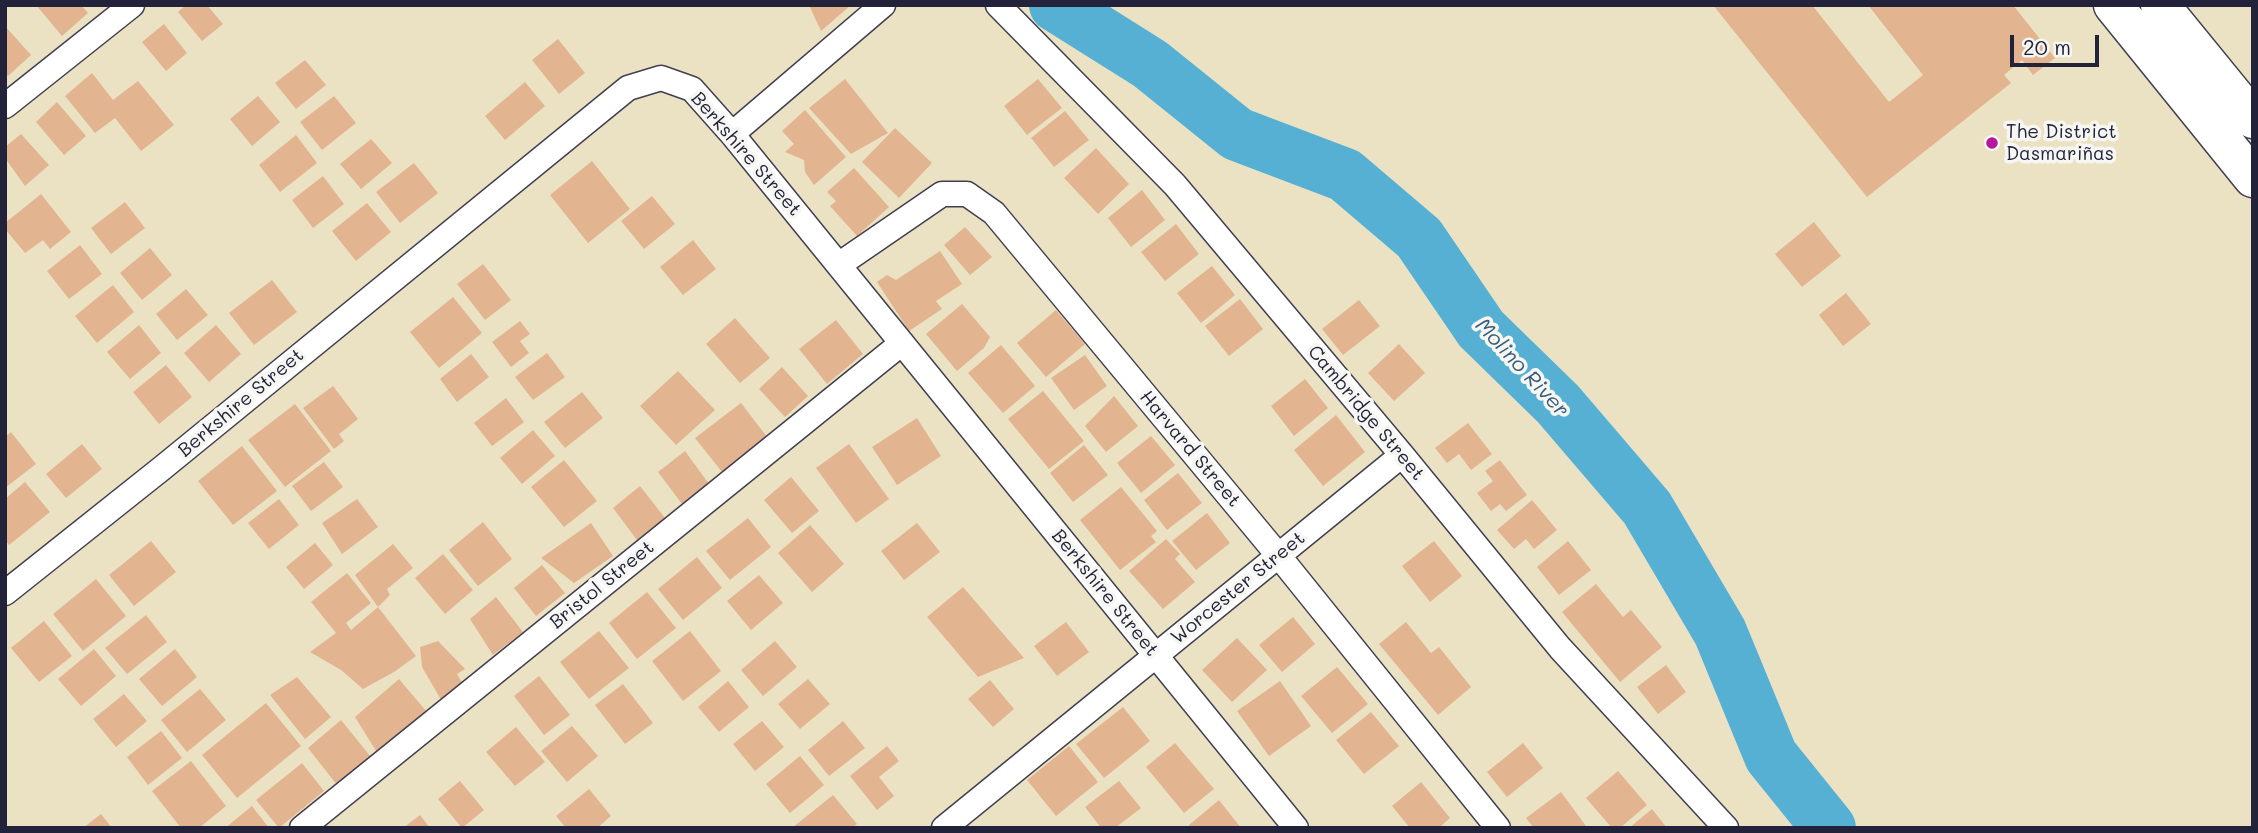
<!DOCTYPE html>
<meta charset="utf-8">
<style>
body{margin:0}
#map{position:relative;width:2258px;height:833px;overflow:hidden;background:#ebe2c4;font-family:Mali,sans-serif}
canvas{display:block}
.frame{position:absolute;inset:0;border:7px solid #22223b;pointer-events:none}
.scale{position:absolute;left:2010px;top:35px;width:89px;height:32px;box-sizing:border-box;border:4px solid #22223b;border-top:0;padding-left:9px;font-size:21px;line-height:24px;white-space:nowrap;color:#22223b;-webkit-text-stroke:5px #f6f6f2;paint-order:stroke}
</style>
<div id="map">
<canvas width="2258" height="833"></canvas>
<div class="frame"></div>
<div class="scale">20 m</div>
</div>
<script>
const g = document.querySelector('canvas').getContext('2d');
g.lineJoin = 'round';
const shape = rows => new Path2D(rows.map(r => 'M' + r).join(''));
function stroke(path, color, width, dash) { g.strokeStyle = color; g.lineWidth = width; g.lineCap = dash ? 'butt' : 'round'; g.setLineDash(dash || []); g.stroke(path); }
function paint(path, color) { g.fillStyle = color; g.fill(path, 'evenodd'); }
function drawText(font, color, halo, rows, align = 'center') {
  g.font = font + ' Mali,sans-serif'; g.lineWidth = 7; g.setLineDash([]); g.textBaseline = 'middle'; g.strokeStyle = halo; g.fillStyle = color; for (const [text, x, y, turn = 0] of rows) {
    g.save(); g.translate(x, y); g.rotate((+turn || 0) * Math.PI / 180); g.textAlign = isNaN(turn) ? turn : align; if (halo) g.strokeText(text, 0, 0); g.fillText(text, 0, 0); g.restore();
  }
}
const river = shape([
 [1056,5,1150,64,1237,134,1345,175,1419,238,1481,329,1558,404,1647,508,1720,632,1771,756,1829,828]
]);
const building = shape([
 [36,5,81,5,88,13,62,36],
 [186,5,207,5,223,24,202,41,178,12],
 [809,5,851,5,821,31],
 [1713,5,1812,5,1889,102,1923,75,1868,5,2013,5,2055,58,2033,75,2022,60,2004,75,2011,83,1867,197],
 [164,24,187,53,166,71,142,42],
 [5,26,31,55,8,76,5,73],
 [558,39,585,73,559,94,532,60],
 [305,60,326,85,296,109,275,83],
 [92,73,113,100,138,81,174,125,141,151,115,118,95,133,65,96],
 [845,79,888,133,851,154,809,108],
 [1038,79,1062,108,1027,135,1004,106],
 [525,82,545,106,505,140,485,116],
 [258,96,280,122,252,146,230,119],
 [334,96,356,123,322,150,300,122],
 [57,102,86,136,64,155,36,122],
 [805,110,846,157,814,185,805,172,804,160,785,152,794,144,782,131],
 [1065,111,1089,140,1054,167,1031,138],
 [895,128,932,163,899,198,862,162],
 [21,134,49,165,25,186,5,158,5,147],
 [296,135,317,163,280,192,259,165],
 [371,139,392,163,361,189,340,164],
 [1096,148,1129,184,1098,214,1064,178],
 [592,161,630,209,588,243,550,195],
 [414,163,438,193,400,223,376,192],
 [854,168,889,207,857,236,830,206,836,201,827,192],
 [323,176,344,204,313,228,292,200],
 [1142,190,1165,220,1131,247,1108,218],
 [41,194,71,232,50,249,43,240,25,253,5,229,5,223],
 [652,196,675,224,644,249,621,221],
 [125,202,145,228,111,254,91,228],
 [367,203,391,232,356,261,332,231],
 [1814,222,1841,256,1802,287,1775,254],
 [1176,224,1199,254,1165,281,1141,252],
 [965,227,992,257,970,275,944,245],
 [693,240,716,269,683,295,660,267],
 [80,245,102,274,69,299,47,271],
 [150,248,172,275,142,300,120,273],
 [940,251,962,284,936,301,942,309,909,331,877,282,887,275,896,280],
 [483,264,511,300,485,320,457,284],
 [1212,266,1235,295,1201,323,1177,293],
 [272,280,297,312,254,345,229,313],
 [113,285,134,312,97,343,75,316],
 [186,289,208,315,177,340,156,314],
 [1846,293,1871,324,1843,346,1819,315],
 [453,297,482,333,439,368,410,332],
 [1240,299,1263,329,1229,356,1205,326],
 [1359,300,1380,326,1343,355,1322,329],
 [962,304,990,337,984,348,957,371,926,334],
 [1056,310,1085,344,1046,377,1017,343],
 [735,318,770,358,740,383,706,344],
 [836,320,863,354,827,384,799,349],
 [520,321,530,334,520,341,529,353,511,367,492,342],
 [139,325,161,353,130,379,107,352],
 [216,325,241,354,209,382,184,353],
 [1399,344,1425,373,1394,401,1368,373],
 [1001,345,1035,386,1003,413,968,373],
 [547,353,565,377,533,400,515,377],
 [471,354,489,377,457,402,440,379],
 [1085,355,1107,386,1074,410,1051,378],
 [166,365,192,397,159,424,133,392],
 [782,367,808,396,785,417,759,389],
 [678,371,715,410,676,445,640,406],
 [1305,379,1328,408,1294,436,1271,406],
 [333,386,358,419,339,434,344,441,334,449,303,408],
 [1043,391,1084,441,1049,469,1008,419],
 [582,392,603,418,565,448,544,422],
 [1114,396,1138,426,1106,452,1085,426],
 [506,398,524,422,492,446,474,423],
 [741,403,771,442,726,477,695,438],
 [295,404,331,451,285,487,248,440],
 [1336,415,1365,452,1323,486,1294,450],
 [917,418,941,456,897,485,872,447],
 [1468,423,1492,454,1471,470,1459,454,1447,463,1435,448],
 [533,430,555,456,522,484,500,458],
 [11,432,36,464,5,488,5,437],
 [1151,436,1175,465,1141,493,1117,463],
 [82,444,102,469,66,498,46,474],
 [849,444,889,499,856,523,816,468],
 [1084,445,1108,475,1073,502,1050,473],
 [242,446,277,491,233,525,198,481],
 [685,451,709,484,682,504,658,472],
 [564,460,597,501,564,527,531,487],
 [1500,460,1527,495,1506,511,1500,504,1491,511,1477,493,1493,481,1485,471],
 [324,462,343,487,311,511,292,486],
 [1178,473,1202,503,1167,530,1144,500],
 [791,477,819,511,792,533,764,500],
 [25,482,50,512,9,545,5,540,5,499],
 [640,486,665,518,637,540,613,508],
 [1121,487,1157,531,1151,536,1156,542,1120,570,1080,520],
 [279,499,299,525,269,549,248,523],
 [357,499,378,527,342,554,322,523],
 [1532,500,1557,530,1534,549,1526,539,1514,549,1497,530],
 [1207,513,1230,543,1196,570,1172,541],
 [748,518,771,547,730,580,706,551],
 [483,522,512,559,478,586,449,550],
 [591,523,613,556,574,583,541,558],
 [917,523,940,552,904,580,881,551],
 [810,525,844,564,812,592,778,553],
 [1166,539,1180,554,1175,559,1195,582,1163,609,1129,571],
 [151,541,176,572,134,606,109,575],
 [1434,541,1462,576,1430,602,1402,566],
 [1568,541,1591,570,1559,595,1537,567],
 [315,543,333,565,304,589,286,567],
 [393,544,413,568,387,589,390,595,378,607,355,575],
 [443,554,473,590,445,614,415,578],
 [697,557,722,588,683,620,658,589],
 [542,565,565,593,536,616,514,588],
 [347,573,371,603,346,623,351,630,378,607,416,656,394,672,363,689,341,670,310,652,336,633,311,602],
 [759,575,783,603,751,630,727,601],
 [96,579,126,616,83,651,53,614],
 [1596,584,1623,617,1631,610,1662,647,1620,682,1562,612],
 [963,587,1024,658,978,677,927,617],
 [647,592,676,628,637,659,609,623],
 [496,597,523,632,493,655,470,619],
 [146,615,167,642,127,674,105,648],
 [1293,617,1315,644,1282,672,1259,645],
 [44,621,72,656,39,682,11,648],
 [1066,622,1089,652,1057,676,1034,646],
 [1406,622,1431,653,1439,647,1471,687,1438,715,1379,644],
 [599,631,629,668,589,699,560,662],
 [690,631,721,671,683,701,652,661],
 [1237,638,1267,670,1232,702,1202,670],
 [438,641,465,669,457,674,464,686,444,705,422,667,420,647],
 [775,641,797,667,763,696,741,670],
 [94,649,116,676,81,706,58,679],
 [175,649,197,677,162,706,139,679],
 [1666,665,1686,692,1658,714,1637,687],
 [1337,667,1368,704,1332,733,1301,696],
 [539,676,570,715,544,735,514,696],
 [297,677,331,717,305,739,270,695],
 [399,679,427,712,378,754,355,717],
 [808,679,830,704,800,729,778,704],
 [990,680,1014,709,993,727,968,699],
 [728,681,749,707,719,732,698,707],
 [1280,681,1311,726,1269,756,1237,711],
 [623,684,653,723,625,744,595,705],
 [200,689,226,720,187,752,161,720],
 [124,694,147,721,116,747,93,719],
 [266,703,301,746,237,798,202,755],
 [1123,707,1150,741,1104,778,1076,744],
 [1371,712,1399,746,1364,774,1336,740],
 [341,720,371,757,337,785,308,748],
 [762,721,784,747,755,771,733,744],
 [843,721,865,748,829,776,808,750],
 [572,726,598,756,567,782,541,751],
 [516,727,545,762,515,786,486,752],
 [161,731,182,758,148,785,127,757],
 [1175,743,1214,789,1184,813,1146,767],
 [1523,743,1543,768,1507,797,1487,772],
 [887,746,899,761,879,777,894,796,877,810,850,776],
 [1069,746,1098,782,1056,816,1027,780],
 [800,756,824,785,790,813,766,784],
 [191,761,226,806,199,828,181,828,152,791],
 [302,763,324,791,279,828,256,800],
 [1618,771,1647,805,1620,828,1612,828,1586,798],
 [460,781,484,810,462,828,438,799],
 [1119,781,1141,808,1115,828,1101,828,1085,807],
 [1421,782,1450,818,1439,828,1410,828,1392,806],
 [589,789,611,816,597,828,566,828,556,816],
 [1561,792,1586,826,1583,828,1534,828,1526,818],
 [833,795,857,824,852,828,792,828],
 [1219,800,1241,828,1191,828,1189,825],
 [252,806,269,828,225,828],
 [1652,809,1667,828,1629,828],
 [101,814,112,828,83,828],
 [420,815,430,828,403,828]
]);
const minor = shape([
 [998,5,1175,185,1402,455,1560,648,1726,828],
 [5,106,132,5],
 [732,134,883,5],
 [840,264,942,194,967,194,994,213,1278,555,1498,828],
 [5,593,161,469,628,88,661,78,692,89,732,134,1296,828],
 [302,828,902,343],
 [944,828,1402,455]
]);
const primary = shape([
 [2113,5,2253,178],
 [2160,5,2253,119]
]);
const markers = [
 [1992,143,7,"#b5179e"]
];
const poiNames = [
 ["The District",2006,132],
 ["Dasmariñas",2006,154]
];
const streetNames = [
 ["Berkshire Street",746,154,49],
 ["Berkshire Street",241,403,-40],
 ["Cambridge Street",1366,413,50],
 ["Harvard Street",1190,449,50],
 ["Bristol Street",602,585,-39],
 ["Worcester Street",1238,588,-39],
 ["Berkshire Street",1105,593,51]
];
const waterNames = [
 ["Molino River",1522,368,47]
];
stroke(river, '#56b0d4', 54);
paint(building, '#e3b490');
stroke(minor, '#403f50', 27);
stroke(primary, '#403f50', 41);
stroke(minor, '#fff', 24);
stroke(primary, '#fff', 38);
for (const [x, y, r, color] of markers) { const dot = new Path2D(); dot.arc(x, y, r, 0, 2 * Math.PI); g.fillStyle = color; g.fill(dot); stroke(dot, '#f6f6f2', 2.5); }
drawText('19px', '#22223b', '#f6f6f2', poiNames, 'left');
drawText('19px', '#22223b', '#f6f6f2', streetNames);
drawText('italic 21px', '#375b78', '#f6f6f2', waterNames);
</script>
